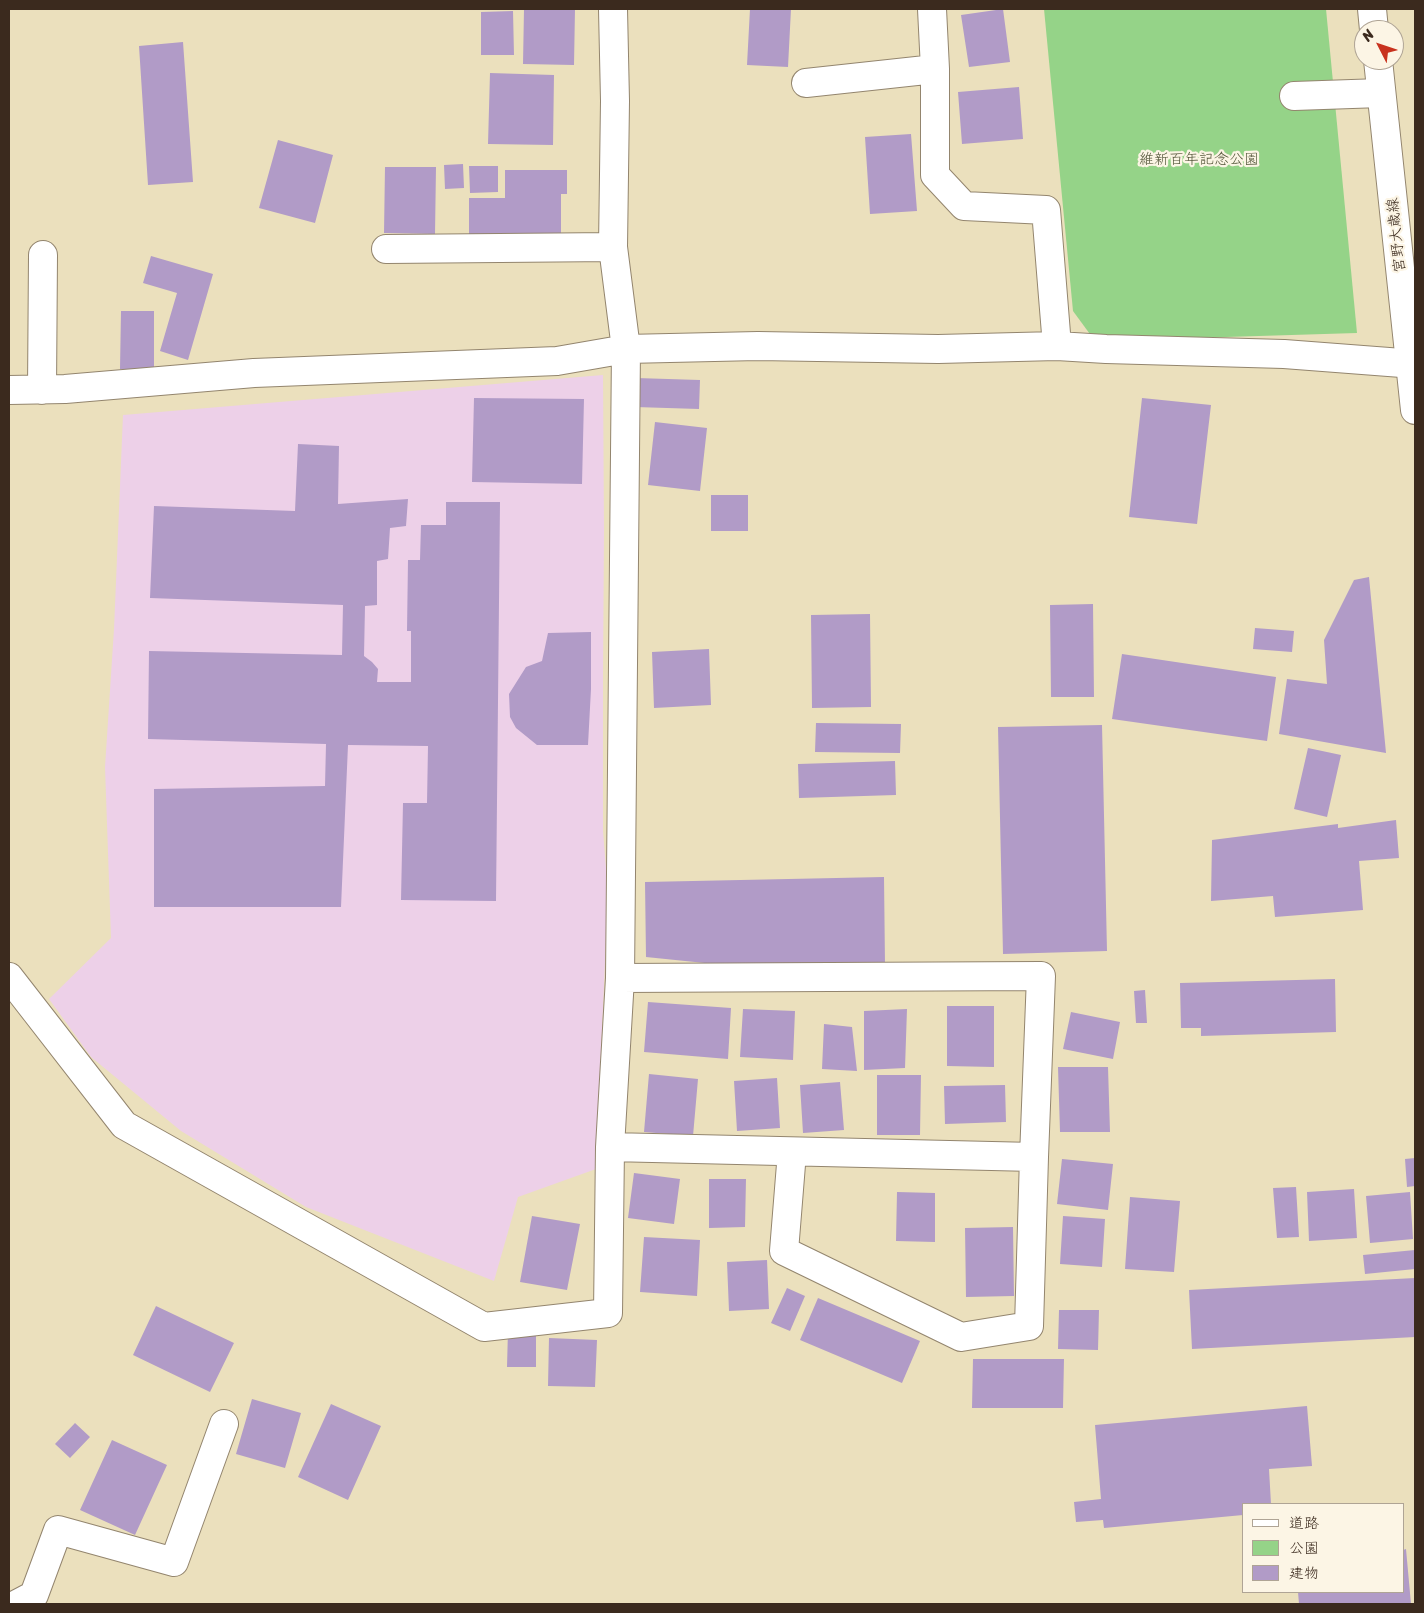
<!DOCTYPE html>
<meta charset="utf-8">
<style>
body{margin:0}
#map{position:relative;width:1424px;height:1613px;overflow:hidden;background:#ebe0bd;font-family:Sriracha,"Klee One",sans-serif}
canvas{display:block}
.frame{position:absolute;inset:0;border:10px solid #3b2a1e;pointer-events:none}
.legend{position:absolute;left:1242px;top:1503px;width:162px;height:90px;box-sizing:border-box;background:#fcf5e5;border:1px solid #afa495;margin:0;padding:6px 9px;list-style:none;font-size:15px;color:#3b2a1e}
.legend li{display:flex;align-items:center;gap:10px;height:25px}
.legend b{width:25px;border:1px solid #afa495}
.north{position:absolute;left:1354px;top:20px;width:50px;height:50px;box-sizing:border-box;background:#fcf5e5;border:1px solid #afa495;border-radius:50%;rotate:311deg;font-size:14px;font-weight:700;line-height:20px;text-align:center;color:#3b2a1e}
.north::after{content:'';display:block;margin:auto;width:18px;height:22px;background:#c8321e;clip-path:polygon(50% 0,100% 100%,50% 72%,0 100%)}
</style>
<div id="map">
<canvas width="1424" height="1613"></canvas>
<div class="frame"></div>
<ul class="legend">
<li><b style="height:6px;background:#fff"></b>道路</li>
<li><b style="height:14px;background:#95d388"></b>公園</li>
<li><b style="height:14px;background:#b19bc7"></b>建物</li>
</ul>
<div class="north">N</div>
</div>
<script>
const g = document.querySelector('canvas').getContext('2d');
g.lineJoin = 'round';
function paint(path, color) { g.fillStyle = color; g.fill(path, 'evenodd'); }
const shape = rows => new Path2D(rows.map(r => 'M' + r).join(''));
function stroke(path, color, width, dash) { g.strokeStyle = color; g.lineWidth = width; g.lineCap = dash ? 'butt' : 'round'; g.setLineDash(dash || []); g.stroke(path); }
function drawText(font, color, halo, rows, align = 'center') {
  g.font = font + ' Sriracha,"Klee One",sans-serif'; g.lineWidth = 4.5; g.setLineDash([]); g.textBaseline = 'middle'; g.strokeStyle = halo; g.fillStyle = color; for (const [text, x, y, turn = 0] of rows) {
    g.save(); g.translate(x, y); g.rotate((+turn || 0) * Math.PI / 180); g.textAlign = isNaN(turn) ? turn : align; if (halo) g.strokeText(text, 0, 0); g.fillText(text, 0, 0); g.restore();
  }
}
const built = shape([
 [603,375,604,531,603,675,603,831,608,893,596,1169,518,1197,494,1281,306,1207,181,1131,91,1057,49,999,111,938,105,767,114,629,123,415]
]);
const green = shape([
 [1044,9,1326,9,1357,333,1095,341,1073,311]
]);
const building = shape([
 [524,9,575,9,574,65,523,64],
 [750,9,791,9,788,67,747,65],
 [1003,9,1010,62,969,67,961,15],
 [513,11,514,55,481,55,481,12],
 [183,42,193,182,148,185,139,46],
 [490,73,554,75,553,145,488,144],
 [1019,87,1023,139,962,144,958,92],
 [911,134,917,211,870,214,865,137],
 [278,140,333,155,315,223,259,208],
 [463,164,464,188,445,189,444,165],
 [469,166,498,166,498,192,470,193],
 [385,167,436,167,435,234,384,233],
 [505,170,567,170,567,194,561,194,561,233,531,233,531,241,469,241,469,198,505,198],
 [151,256,213,274,188,360,160,351,177,293,143,283],
 [121,311,154,311,154,369,120,369],
 [636,378,700,380,699,409,635,407],
 [474,398,584,399,582,484,472,482],
 [1142,398,1211,405,1197,524,1129,517],
 [655,422,707,428,700,491,648,485],
 [298,444,339,446,338,504,408,499,406,526,390,528,388,559,377,561,377,605,365,606,364,656,372,662,378,669,377,682,411,682,411,631,407,631,408,560,420,560,421,525,446,525,446,502,500,502,496,901,401,900,403,803,427,803,428,746,348,745,341,907,154,907,154,789,325,786,326,744,148,739,149,651,342,655,343,605,150,598,154,506,295,511],
 [711,495,748,495,748,531,711,531],
 [1369,577,1386,753,1279,734,1287,679,1327,684,1324,640,1354,580],
 [1093,604,1094,697,1051,697,1050,605],
 [870,614,871,707,812,708,811,615],
 [1255,628,1294,631,1292,652,1253,649],
 [591,632,591,689,588,745,537,745,516,728,510,717,509,694,526,667,542,661,548,633],
 [709,649,711,705,654,708,652,652],
 [1122,654,1276,677,1267,741,1112,719],
 [816,723,901,724,900,753,815,752],
 [1102,725,1107,951,1003,954,998,727],
 [1308,748,1341,755,1327,817,1294,809],
 [895,761,896,795,799,798,798,764],
 [1396,820,1399,858,1359,861,1363,910,1275,917,1273,896,1211,901,1212,840,1338,824,1338,828],
 [884,877,885,965,734,966,646,957,645,882],
 [1335,979,1336,1032,1201,1036,1201,1028,1181,1028,1180,983],
 [1145,990,1147,1023,1136,1023,1134,991],
 [648,1002,731,1008,728,1059,644,1052],
 [947,1006,994,1006,994,1067,947,1066],
 [743,1009,795,1011,793,1060,740,1057],
 [907,1009,905,1068,864,1070,864,1011],
 [1071,1012,1120,1022,1113,1059,1063,1049],
 [824,1024,852,1027,857,1071,822,1069],
 [1058,1067,1108,1067,1110,1132,1060,1132],
 [649,1074,698,1079,693,1136,644,1132],
 [877,1075,921,1075,920,1135,877,1135],
 [777,1078,780,1128,737,1131,734,1081],
 [840,1082,844,1130,803,1133,800,1085],
 [1005,1085,1006,1122,945,1124,944,1086],
 [1415,1158,1415,1186,1407,1187,1405,1159],
 [1062,1159,1113,1164,1108,1210,1057,1204],
 [634,1173,680,1179,674,1224,628,1218],
 [709,1179,746,1179,745,1227,709,1228],
 [1296,1187,1299,1237,1277,1238,1273,1188],
 [1354,1189,1357,1238,1309,1241,1307,1192],
 [897,1192,935,1193,935,1242,896,1241],
 [1410,1192,1413,1239,1370,1243,1366,1196],
 [1130,1197,1180,1201,1174,1272,1125,1269],
 [532,1216,580,1224,567,1290,520,1282],
 [1063,1216,1105,1219,1102,1267,1060,1264],
 [1013,1227,1014,1296,966,1297,965,1228],
 [644,1237,700,1240,697,1296,640,1292],
 [1415,1250,1415,1269,1365,1274,1363,1255],
 [767,1260,769,1309,729,1311,727,1262],
 [1415,1278,1415,1337,1192,1349,1189,1290],
 [787,1288,805,1296,790,1331,771,1323],
 [818,1298,920,1341,902,1383,800,1340],
 [156,1306,234,1343,210,1392,133,1355],
 [1059,1310,1099,1310,1098,1350,1058,1349],
 [508,1330,536,1331,536,1367,507,1367],
 [549,1338,597,1340,595,1387,548,1386],
 [973,1359,1064,1359,1063,1408,972,1408],
 [252,1399,301,1413,285,1468,236,1454],
 [331,1404,381,1426,348,1500,298,1477],
 [1307,1406,1312,1466,1269,1469,1271,1504,1243,1504,1243,1515,1104,1528,1103,1520,1076,1522,1074,1502,1101,1499,1095,1425],
 [75,1423,90,1437,70,1458,55,1444],
 [112,1440,167,1465,135,1535,80,1510],
 [1406,1549,1411,1604,1299,1604,1298,1592,1403,1592,1403,1550]
]);
const minor = shape([
 [613,9,615,101,613,247,626,349,620,978,610,1147,1034,1157,1041,976,620,978],
 [932,9,935,69],
 [806,83,935,69,935,175,964,206,1046,210,1057,346],
 [1294,96,1381,93],
 [386,249,613,247],
 [9,390,65,389,254,373,557,361,626,349,758,346,938,349,1057,346,1106,349,1284,354,1415,364],
 [42,390,43,255],
 [9,977,124,1125,484,1327,608,1313,610,1147],
 [792,1152,784,1251,961,1337,1029,1326,1034,1157],
 [17,1604,34,1595,58,1530,174,1562,224,1424]
]);
const major = shape([
 [1372,9,1374,30],
 [1378,60,1415,410]
]);
const parkNames = [
 ["維新百年記念公園",1199,160]
];
const streetNames = [
 ["宮野大歳線",1397,235,-96]
];
paint(built, '#edd0e8');
paint(green, '#95d388');
paint(building, '#b19bc7');
stroke(minor, '#93856e', 30);
stroke(major, '#93856e', 30);
stroke(minor, '#fff', 28);
stroke(major, '#fff', 28);
drawText('15px', '#525438', '#fcf5e5', parkNames);
drawText('15px', '#3b2a1e', '#fcf5e5', streetNames);
</script>
